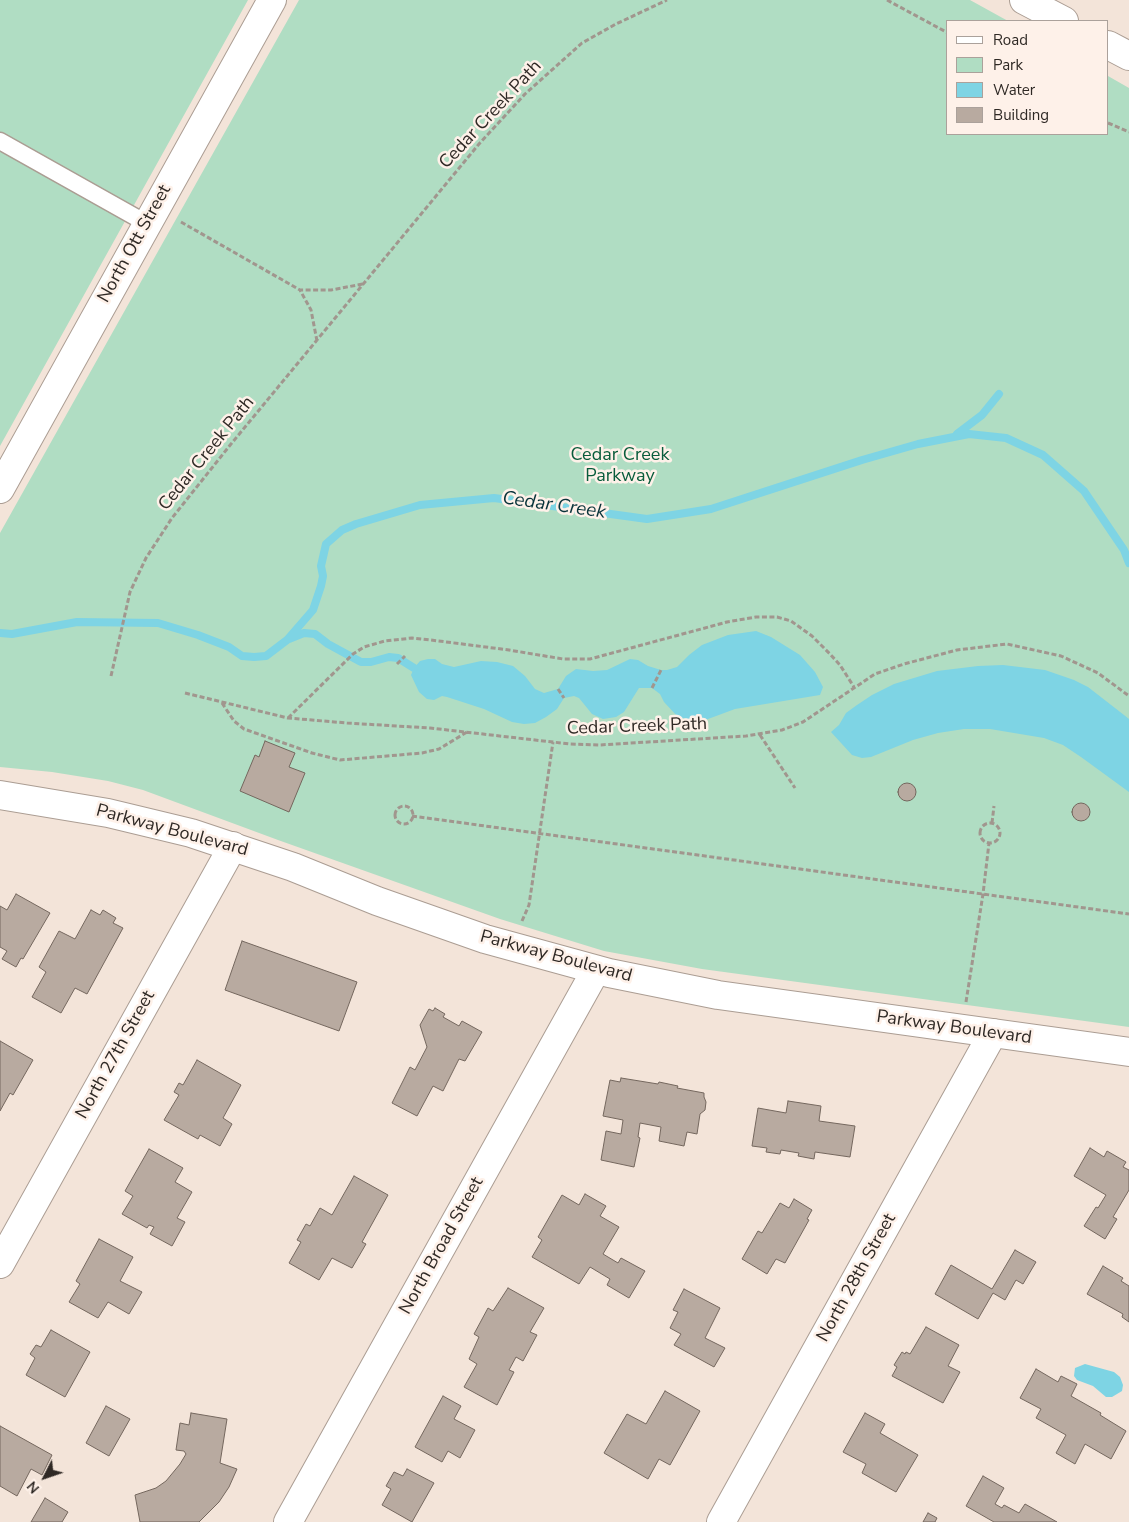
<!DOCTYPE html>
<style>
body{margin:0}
#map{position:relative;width:1129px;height:1522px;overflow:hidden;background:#f3e4d9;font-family:"Nunito Sans",sans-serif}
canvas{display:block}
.legend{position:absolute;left:946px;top:20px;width:162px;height:115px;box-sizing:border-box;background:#fef1e9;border:1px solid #aba19b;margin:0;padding:6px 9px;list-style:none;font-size:15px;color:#2f2925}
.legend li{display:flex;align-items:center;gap:10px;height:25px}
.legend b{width:25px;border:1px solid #aba19b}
.north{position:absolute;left:20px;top:1452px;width:50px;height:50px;-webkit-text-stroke:4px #fef1e9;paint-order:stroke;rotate:229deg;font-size:14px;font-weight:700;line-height:20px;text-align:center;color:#2f2925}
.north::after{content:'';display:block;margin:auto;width:18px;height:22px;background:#2f2925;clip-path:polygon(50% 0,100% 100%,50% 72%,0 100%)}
</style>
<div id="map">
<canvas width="1129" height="1522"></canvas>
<ul class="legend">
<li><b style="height:6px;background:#fff"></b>Road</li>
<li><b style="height:14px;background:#b0ddc3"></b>Park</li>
<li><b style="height:14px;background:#7ed4e4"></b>Water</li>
<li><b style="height:14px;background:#b8aaa0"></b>Building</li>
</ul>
<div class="north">N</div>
</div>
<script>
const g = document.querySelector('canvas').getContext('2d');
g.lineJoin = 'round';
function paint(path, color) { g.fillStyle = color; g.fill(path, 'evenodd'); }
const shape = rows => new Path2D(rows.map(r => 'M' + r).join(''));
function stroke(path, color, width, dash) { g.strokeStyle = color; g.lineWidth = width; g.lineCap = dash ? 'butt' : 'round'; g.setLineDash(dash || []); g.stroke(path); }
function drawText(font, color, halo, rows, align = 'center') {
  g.font = font + ' "Nunito Sans",sans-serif'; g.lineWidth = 5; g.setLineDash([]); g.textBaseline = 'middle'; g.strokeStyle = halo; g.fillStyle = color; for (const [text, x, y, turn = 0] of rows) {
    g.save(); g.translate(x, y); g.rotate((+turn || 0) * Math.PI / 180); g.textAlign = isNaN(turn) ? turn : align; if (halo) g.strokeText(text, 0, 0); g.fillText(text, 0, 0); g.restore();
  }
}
const green = shape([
 [0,0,248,0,0,446],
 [299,0,970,0,1008,21,948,21,948,134,1108,134,1108,76,1129,88,1129,1027,702,969,604,951,500,919,278,840,143,790,108,781,52,772,0,767,0,533]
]);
const water = shape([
 [756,631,771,637,800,655,815,672,823,687,820,695,735,709,700,722,678,717,664,702,660,694,652,688,639,688,624,712,616,717,603,719,592,714,579,698,574,696,564,698,557,709,546,717,535,723,524,724,512,722,484,709,447,697,442,696,434,700,427,699,419,692,411,675,414,668,420,661,428,659,435,659,442,664,454,667,481,661,497,662,513,666,525,676,535,689,544,693,558,689,566,676,576,669,593,671,607,670,630,659,638,660,648,666,661,670,667,670,677,667,689,655,702,645,728,635],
 [1003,665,1045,670,1074,680,1088,687,1124,715,1129,719,1129,792,1081,757,1063,745,1044,738,990,729,964,729,938,733,913,740,871,757,862,758,852,755,831,732,839,725,846,713,857,705,872,695,894,684,937,671,978,666],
 [1085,1364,1114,1372,1120,1377,1123,1385,1122,1391,1112,1397,1106,1397,1093,1386,1077,1380,1074,1376,1075,1368]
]);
const stream = shape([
 [957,434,982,415,999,394],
 [0,633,12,634,77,622,158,623,198,635,229,647,242,656,254,657,266,656,287,640,313,610,321,586,323,576,321,566,326,544,342,530,356,524,420,505,494,498,647,519,711,509,862,460,918,444,969,434,1006,438,1043,455,1084,491,1124,550,1129,563],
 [289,639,304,633,315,634,328,644,361,662,371,662,389,657,398,658,414,668]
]);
const building = shape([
 [265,741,295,753,289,767,305,773,289,812,240,791,255,755,259,757,265,741],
 '898 792a9 9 0 1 1 18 0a9 9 0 1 1-18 0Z',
 '1072 812a9 9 0 1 1 18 0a9 9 0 1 1-18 0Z',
 [16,894,50,913,23,959,21,958,16,967,2,959,7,951,0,947,0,906,7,910,16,894],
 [91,910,100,915,103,910,116,918,113,923,123,928,87,994,75,988,61,1013,32,997,46,972,39,967,59,931,75,939,91,910],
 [242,941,357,982,339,1031,225,990,242,941],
 [435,1008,445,1014,443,1017,459,1026,462,1021,482,1032,465,1061,459,1059,443,1091,433,1086,417,1116,392,1103,410,1067,415,1070,427,1047,420,1025,429,1009,433,1011,435,1008],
 [0,1041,33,1060,13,1095,10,1093,0,1111,0,1041],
 [197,1060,241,1085,223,1118,232,1124,220,1146,200,1135,198,1139,164,1120,179,1095,174,1092,179,1083,183,1085,197,1060],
 [621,1078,658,1084,659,1082,678,1086,677,1088,704,1093,704,1097,706,1102,705,1110,700,1114,697,1134,687,1132,684,1146,659,1141,661,1127,640,1123,638,1137,640,1138,634,1167,601,1160,606,1131,621,1134,623,1120,603,1116,610,1080,620,1082,621,1078],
 [788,1101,821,1106,819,1121,855,1126,850,1157,815,1152,814,1159,798,1156,799,1153,781,1150,780,1154,766,1152,767,1148,752,1146,758,1108,786,1113,788,1101],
 [1090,1148,1104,1157,1107,1151,1126,1162,1123,1167,1129,1170,1129,1190,1113,1217,1117,1219,1105,1239,1084,1226,1096,1207,1098,1208,1106,1195,1074,1176,1090,1148],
 [149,1149,183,1168,175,1182,192,1192,177,1218,185,1222,172,1246,150,1234,154,1227,149,1225,147,1228,122,1214,133,1196,125,1191,149,1149],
 [354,1176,388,1195,362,1242,366,1244,352,1268,332,1258,319,1280,289,1263,301,1242,297,1240,306,1224,310,1226,320,1208,332,1215,354,1176],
 [585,1194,606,1206,600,1216,619,1227,603,1254,618,1263,621,1258,645,1271,629,1298,607,1285,610,1279,590,1267,579,1284,532,1257,542,1240,538,1237,562,1195,579,1205,585,1194],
 [794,1199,812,1210,807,1219,809,1220,785,1263,776,1259,767,1274,742,1259,758,1231,762,1233,780,1203,789,1208,794,1199],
 [99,1239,133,1257,120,1281,142,1292,129,1314,108,1302,98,1318,69,1302,80,1284,76,1281,99,1239],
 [1015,1250,1036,1262,1023,1284,1016,1280,1005,1300,993,1293,978,1319,935,1294,951,1265,992,1289,1015,1250],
 [1103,1266,1123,1278,1121,1281,1129,1286,1129,1322,1122,1317,1123,1314,1087,1294,1103,1266],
 [508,1288,544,1308,530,1332,537,1335,523,1361,516,1357,509,1370,514,1372,497,1405,464,1387,477,1364,469,1359,479,1337,474,1334,488,1308,493,1311,508,1288],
 [684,1289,720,1308,705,1338,725,1348,714,1367,674,1345,681,1334,670,1328,678,1312,673,1310,684,1289],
 [926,1327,959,1345,948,1366,960,1372,943,1403,892,1376,897,1367,894,1365,902,1352,905,1354,906,1352,910,1354,926,1327],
 [51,1330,90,1352,65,1397,26,1375,35,1358,30,1354,36,1345,41,1347,51,1330],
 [1036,1369,1058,1382,1061,1376,1077,1384,1071,1396,1101,1413,1100,1415,1126,1431,1111,1459,1085,1444,1075,1464,1056,1453,1066,1435,1036,1418,1041,1409,1020,1398,1036,1369],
 [665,1391,700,1411,670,1465,659,1459,648,1479,604,1453,627,1414,646,1424,665,1391],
 [443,1396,461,1406,454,1419,475,1430,460,1458,448,1451,442,1462,415,1447,443,1396],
 [106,1406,130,1419,109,1456,86,1443,106,1406],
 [191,1413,227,1419,220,1463,237,1469,229,1487,219,1502,199,1522,140,1522,135,1495,156,1488,166,1481,180,1464,186,1454,184,1451,176,1450,180,1423,189,1425,191,1413],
 [865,1413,885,1424,880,1433,918,1455,896,1492,862,1473,866,1464,843,1452,865,1413],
 [0,1426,52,1455,42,1475,31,1469,17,1496,0,1486,0,1426],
 [407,1469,434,1483,412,1522,382,1505,391,1489,386,1486,394,1472,403,1476,407,1469],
 [983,1476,1004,1488,995,1504,1002,1508,1004,1505,1019,1513,1025,1504,1057,1522,994,1522,966,1506,983,1476],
 [45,1498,68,1512,62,1522,31,1522,45,1498],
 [928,1513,937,1518,935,1522,923,1522,928,1513]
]);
const path = shape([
 [887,0,948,33],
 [1108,123,1129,132],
 [181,222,300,290],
 [317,341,311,310,300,290,331,290,363,284],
 [397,664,405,656],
 [111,676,130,592,146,558,172,518,231,444,479,144,525,94,582,43,616,24,667,0],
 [652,688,661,670],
 [558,689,564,698],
 [185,693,288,718,347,723,430,728,570,744,599,745,746,736,782,730,803,722,875,674,904,664,957,650,1007,644,1061,656,1098,673,1129,696],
 [222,703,234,721,244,729,312,753,340,760,422,753,439,749,467,732],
 [288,718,353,654,364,647,385,641,412,638,431,640,509,650,563,659,590,659,727,622,756,617,777,617,791,621,812,636,830,654,840,665,854,687],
 [760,735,795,788],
 '395 815a9 9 0 1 1 18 0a9 9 0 1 1-18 0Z',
 [412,816,1129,914],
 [992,823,994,806],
 '980 833a10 10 0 1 1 20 0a10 10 0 1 1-20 0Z',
 [522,921,529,905,553,742],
 [966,1002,983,894,989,843]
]);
const service = shape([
 [0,141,146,223]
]);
const minor = shape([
 [1024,0,1064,21],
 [1108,45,1129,56],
 [0,1264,233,846],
 [288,1522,596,970],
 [721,1522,993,1033]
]);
const tertiary = shape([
 [0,489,272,0],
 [0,795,108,813,191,833,293,867,377,901,485,939,609,973,718,995,1129,1052]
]);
const streetNames = [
 ["Cedar Creek Path",491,115,-47],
 ["North Ott Street",135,244,-61],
 ["Cedar Creek Path",207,454,-51],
 ["Cedar Creek Path",637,727,-2],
 ["Parkway Boulevard",172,831,15],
 ["Parkway Boulevard",556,957,15],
 ["Parkway Boulevard",954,1028,8],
 ["North 27th Street",116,1055,-61],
 ["North Broad Street",442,1246,-61],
 ["North 28th Street",857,1278,-61]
];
const parkNames = [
 ["Cedar Creek",620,456],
 ["Parkway",620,477]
];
const waterNames = [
 ["Cedar Creek",554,506,8]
];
paint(green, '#b0ddc3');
paint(water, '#7ed4e4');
stroke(stream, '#7ed4e4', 8);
paint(building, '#b8aaa0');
stroke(building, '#74675e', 1);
stroke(service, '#ab9d93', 19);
stroke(minor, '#ab9d93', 30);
stroke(tertiary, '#ab9d93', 30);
stroke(path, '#a1968e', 3, [5, 2.5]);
stroke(service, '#fff', 16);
stroke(minor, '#fff', 28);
stroke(tertiary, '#fff', 28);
drawText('18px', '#2f2925', '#fef1e9', streetNames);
drawText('18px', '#085c3b', '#fef1e9', parkNames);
drawText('italic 19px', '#08333a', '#fef1e9', waterNames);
</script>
